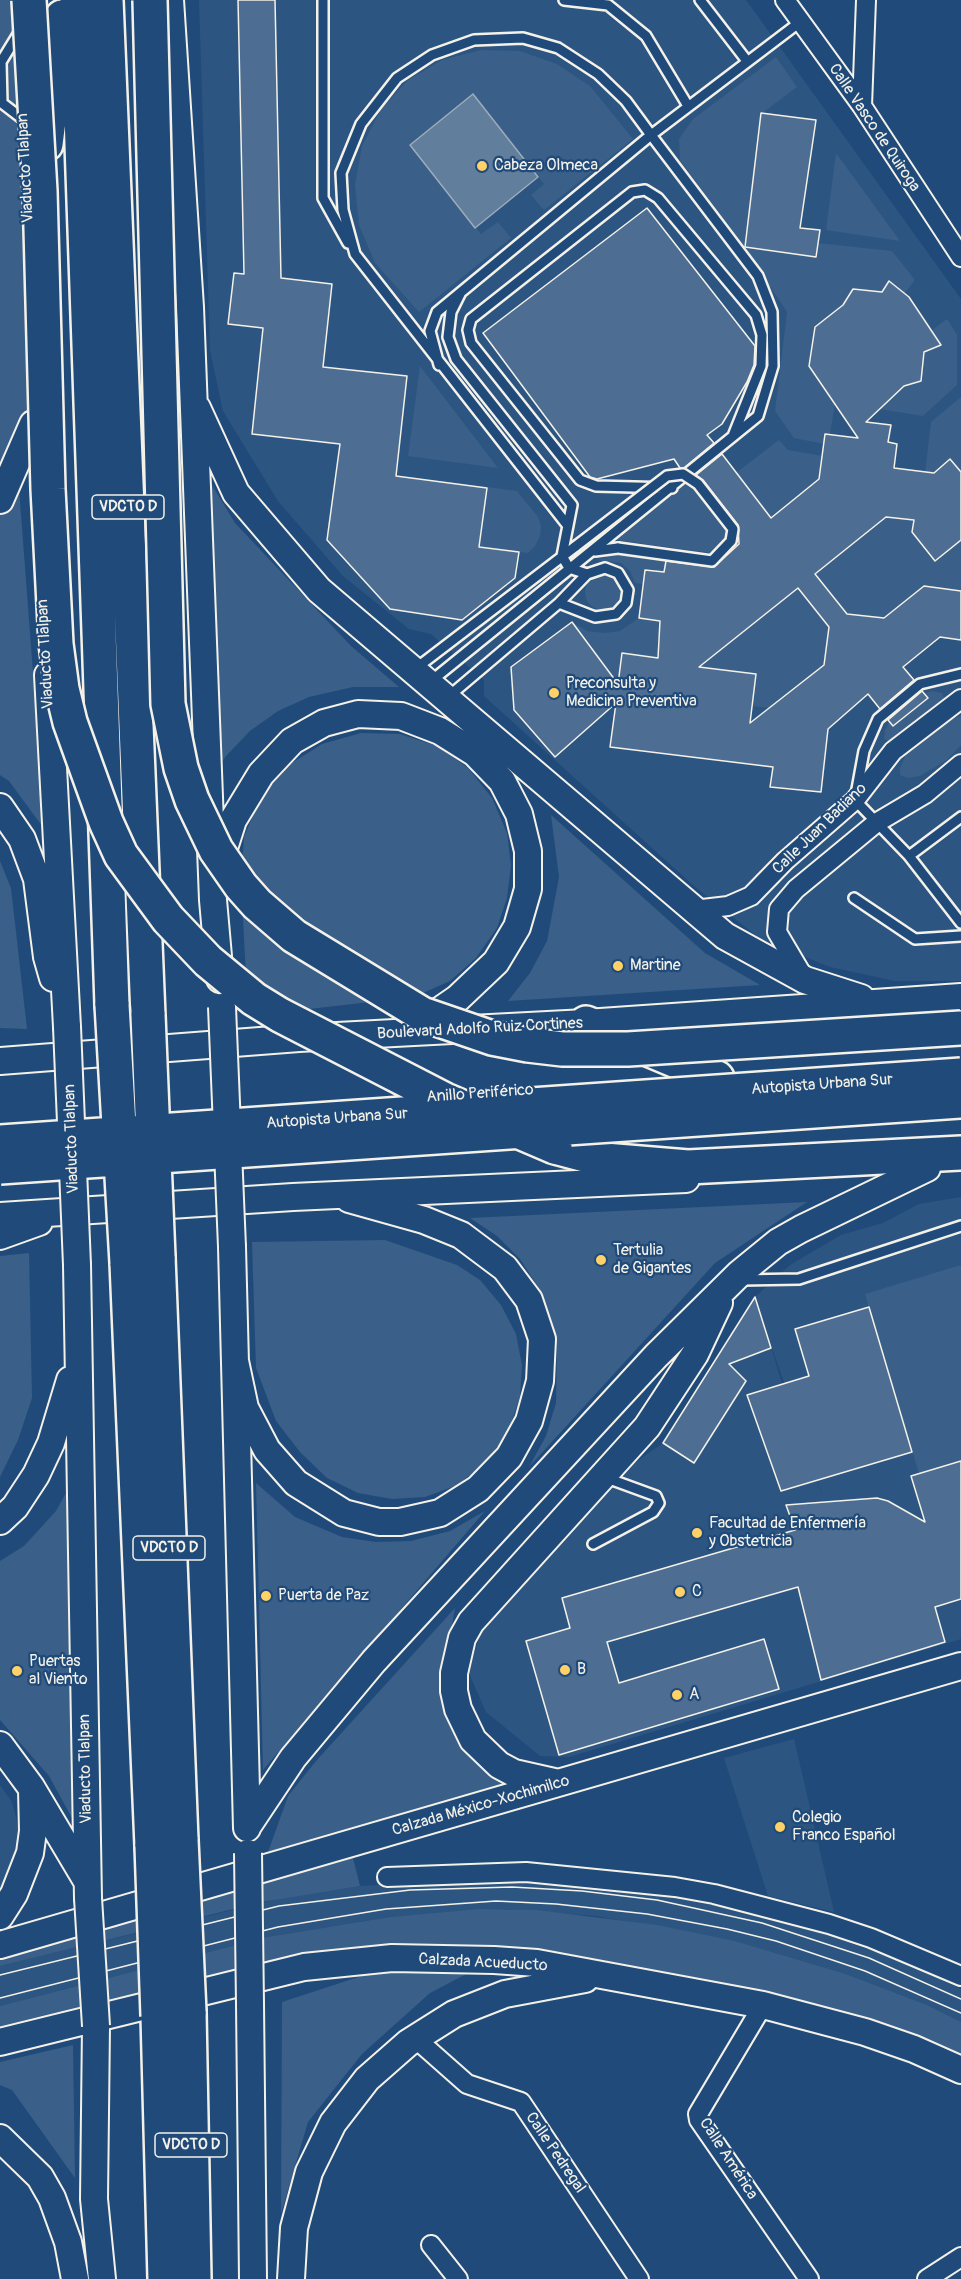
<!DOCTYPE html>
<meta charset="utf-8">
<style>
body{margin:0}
canvas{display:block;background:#1f4a7a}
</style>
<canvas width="961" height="2279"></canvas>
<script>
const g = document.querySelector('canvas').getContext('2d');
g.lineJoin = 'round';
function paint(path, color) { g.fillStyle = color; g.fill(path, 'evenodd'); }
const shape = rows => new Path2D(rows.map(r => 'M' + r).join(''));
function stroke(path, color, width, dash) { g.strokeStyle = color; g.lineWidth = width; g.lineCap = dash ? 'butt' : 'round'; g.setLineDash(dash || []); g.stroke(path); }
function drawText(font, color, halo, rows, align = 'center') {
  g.font = font + ' Pangolin,sans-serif'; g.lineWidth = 4.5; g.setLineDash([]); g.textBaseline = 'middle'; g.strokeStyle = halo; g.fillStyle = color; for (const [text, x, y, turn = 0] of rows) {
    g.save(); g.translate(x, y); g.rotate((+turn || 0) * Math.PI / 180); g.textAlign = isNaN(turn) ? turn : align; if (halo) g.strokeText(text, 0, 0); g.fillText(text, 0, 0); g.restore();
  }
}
const built = shape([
 [199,0,746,0,961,299,961,981,895,981,830,967,759,938,693,885,484,696,484,680,431,634,409,629,343,576,278,501,223,411,210,350],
 [961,1197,961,1639,569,1757,540,1756,486,1712,468,1671,491,1605,605,1484,663,1443,755,1297,790,1265,841,1235,883,1223,919,1204],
 [768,1336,822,1494,822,1495,782,1384],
 [794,1739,834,1912,768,1896,724,1758],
 [0,1785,12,1802,20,1834,14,1874,0,1898],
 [501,1877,618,1887,710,1901,803,1926,900,1961,961,1989,961,2022,927,2005,846,1974,735,1941,596,1916,507,1909,390,1917,267,1937,0,2006,0,1966,295,1895,360,1886]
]);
const green = shape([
 [0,0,17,0,31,423,0,493],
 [481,50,520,51,557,64,590,86,633,139,544,210,531,195,544,184,473,95,410,145,481,234,498,222,511,238,419,312,375,263,359,225,355,185,362,146,381,109,408,80,442,60],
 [776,57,797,87,761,114,745,247,816,257,818,243,892,251,915,280,904,294,889,282,882,292,853,289,843,305,815,327,809,366,835,404,830,434,825,434,824,444,794,438,775,411,787,312,744,247,680,160,679,139,693,119],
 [836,153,900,241,826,230],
 [947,319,957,335,957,385,923,416,879,409,924,352,941,345,932,330],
 [420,366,498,468,408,456],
 [961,397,961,472,925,472,931,422],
 [779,440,788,450,823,456,819,479,771,518,736,473],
 [203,470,235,523,351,646,399,687,353,687,309,697,278,711,250,731,226,756,207,784],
 [18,475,45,830,9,781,0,775,0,513],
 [689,481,726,528,727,539,720,549,711,553,616,540],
 [487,487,517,491,538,517,541,526,540,536,535,546,528,553,479,547],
 [887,516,914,520,912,532,935,561,961,540,961,591,924,586,884,618,847,614,815,574],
 [620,554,666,561,664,572,645,570,644,584,635,583,630,571,621,563,596,560],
 '585 592a18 18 0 1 1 36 0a18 18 0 1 1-36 0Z',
 [798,588,829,627,824,665,779,709,752,706,756,674,696,666],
 [639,618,660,621,660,630,679,660,623,653,618,689,596,687,600,660,572,622,587,631,605,633,620,631],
 [932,691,942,693,944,698,889,741,884,739,885,730,890,720,902,706,919,695],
 [961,716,961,745,947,760,920,776,908,778,900,775,900,768,906,754,927,733,953,718],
 [361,733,400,734,437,746,468,768,492,798,507,833,511,865,507,898,497,928,476,958,450,981,414,997,248,1016,241,880,244,837,261,797,287,766,322,744],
 [551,815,705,953,760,985,508,1001,530,973,547,941,559,877],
 [0,861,11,888,27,1029,0,1028],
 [807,1202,715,1263,529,1467,546,1436,556,1403,557,1345,540,1290,520,1259,497,1236,470,1218],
 [385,1240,457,1265,480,1280,501,1305,516,1334,522,1365,520,1397,507,1435,481,1467,455,1486,425,1497,392,1499,358,1493,327,1478,300,1452,276,1421,256,1368,252,1242],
 [29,1253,32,1398,18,1440,0,1477,0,1256],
 [961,1265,961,1461,919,1474,865,1294],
 [256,1483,295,1517,342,1537,376,1542,411,1541,450,1531,485,1511,263,1770],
 [67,1491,73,1820,49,1776,0,1720,0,1561,24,1546,56,1511],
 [455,1608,444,1669,447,1719,479,1758,517,1782,267,1855,288,1796,316,1761],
 [351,1850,360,1886,262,1902,0,1966,0,1951],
 [480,1909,537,1910,657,1925,735,1941,846,1974,927,2005,961,2022,961,2061,826,2013,390,1953,0,2035,0,2006,267,1937,390,1917],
 [495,1959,430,1993,362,2054,308,2122,281,2214,282,2002,392,1966],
 [73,2045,75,2178,12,2090,0,2085,0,2062]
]);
const water = shape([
 [473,94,538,177,475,228,410,145,473,94]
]);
const building = shape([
 [238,0,275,0,281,278,332,284,323,367,407,376,396,476,487,488,479,547,519,552,515,578,462,620,390,609,327,540,340,444,252,434,263,328,228,324,234,273,244,274,238,0],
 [761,113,816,120,800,228,820,230,816,257,745,247,761,113],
 [647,208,755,346,754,365,747,382,722,424,707,435,714,443,684,468,680,468,674,459,597,479,590,477,483,333,647,208],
 [889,281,909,297,941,345,924,352,921,381,904,386,866,422,891,425,888,442,897,444,894,468,934,473,950,459,961,472,961,540,935,561,912,532,914,520,886,517,815,574,847,614,884,618,924,586,961,591,961,640,940,637,903,667,914,680,880,709,868,694,828,729,821,792,770,787,773,767,610,747,616,703,555,757,514,710,511,667,572,622,618,684,622,653,658,658,660,621,639,618,645,570,664,572,666,561,714,567,739,544,738,525,703,480,696,475,722,454,771,518,819,479,825,434,858,438,809,366,815,327,843,305,853,289,882,292,889,281],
 [798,588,829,627,824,665,750,723,756,674,699,667,798,588],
 [922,691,928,698,893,726,888,720,922,691],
 [755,1297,771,1348,729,1364,746,1381,694,1463,663,1443,755,1297],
 [869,1307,912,1452,781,1491,747,1395,809,1376,795,1329,869,1307],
 [961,1461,961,1599,935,1607,945,1642,821,1680,798,1587,607,1642,619,1683,764,1639,779,1689,559,1755,526,1641,570,1628,562,1598,795,1530,786,1505,877,1498,888,1501,925,1522,911,1476,961,1461]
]);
const lane = shape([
 [323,0,323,198,348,243],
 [564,0,608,5,646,36,688,106],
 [700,0,747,61],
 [20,31,1,62,2,103,24,120],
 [460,294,451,312,448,337,456,359,572,505,562,556,569,568,587,574],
 [672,488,596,486,580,480,471,343,468,330,471,319,632,192,645,190,658,198,756,315,762,335,761,366,733,436],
 [568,526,355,254,343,210,341,173,361,124,397,78,432,55,474,40,523,38,558,48,598,74,626,101,651,135,800,22],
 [595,551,618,548],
 [605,568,618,573,628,590,626,603,616,614,595,617,559,603,587,574,605,568],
 [415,669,576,546],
 [961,674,920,684,878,719,864,751,855,800,909,856,961,923],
 [430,682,758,416,773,366,772,312,758,276,651,135,437,312,430,331,439,365],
 [448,697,559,603],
 [909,856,961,817],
 [854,898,915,939,961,936],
 [741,1280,799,1279,961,1226],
 [593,1544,653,1512,659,1503,656,1496,604,1477]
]);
const street = shape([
 [785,0,862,106,961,257],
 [862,106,866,0],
 [694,910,728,906,751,896,785,861,855,800,893,751,961,699],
 [803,976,777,932,779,909,796,889,876,823,925,794,961,764],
 [387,1877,526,1872,675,1887,714,1894,829,1924,871,1938,961,1976],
 [763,2005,698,2114,699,2120,809,2279],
 [415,2038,467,2084,521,2102,639,2279],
 [431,2245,458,2279],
 [927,2279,961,2257]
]);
const secondary = shape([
 [170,0,190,307,213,900,220,979],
 [197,408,236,493,319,590,725,936,805,980,861,998],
 [0,500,33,424],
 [48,675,67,1027],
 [0,807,22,839,37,879,47,957,53,978],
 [218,867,233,820,261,774,292,741,324,723,358,714,401,716,440,731,475,753,502,781,519,814,528,851,528,889,517,927,496,962,458,998,419,1025],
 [0,1061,299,1038,586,1023,961,997],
 [0,1216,293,1197,686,1179],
 [0,1236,39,1222],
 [232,1247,247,1828],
 [77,1265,88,1898],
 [235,1361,245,1408,267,1450,296,1483,344,1513,379,1522,400,1522,440,1513,478,1489,509,1457,529,1421,540,1381,542,1339,529,1300,505,1268,461,1235,424,1220,349,1199],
 [0,1521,15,1507,36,1475,51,1443,70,1380],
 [0,1745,31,1787,87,1881],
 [554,1782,514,1773,499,1765,473,1740,458,1709,454,1691,454,1673,462,1638,471,1622,647,1427,695,1354,719,1303],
 [247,1827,293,1758,374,1661,656,1356,740,1273,778,1242,801,1229,927,1168],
 [0,1916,14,1894,30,1853,33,1831,32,1790],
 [0,1945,961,1666],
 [250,2004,253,2279],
 [96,2026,94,2199,102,2279],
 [0,2042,304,1967,392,1958,494,1960,537,1963,763,2005,865,2032,914,2049,961,2070],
 [0,2138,40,2177,52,2198,68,2242,75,2279],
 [291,2279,294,2228,309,2172,333,2123,367,2079,408,2043,454,2014,505,1994,585,1979]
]);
const highway = shape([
 [77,0,112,1005],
 [106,0,148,1015],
 [46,144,62,17],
 [586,1023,717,1078],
 [555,1147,604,1160,688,1167,961,1153],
 [158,1257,181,1840],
 [127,1263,152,1846],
 [189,2012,194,2279],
 [158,2016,165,2279]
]);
const tram = shape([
 [0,1975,279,1906,410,1890,512,1887,582,1891,657,1900,762,1923,869,1958,961,1999],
 [0,1998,278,1927,386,1909,496,1901,556,1904,647,1914,727,1929,776,1941,865,1971,961,2013]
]);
const laneBridge = shape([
 [576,546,667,476,683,474,698,484,733,529,731,541,712,561,618,548]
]);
const secondaryBridge = shape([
 [222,1007,232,1247],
 [67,1027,77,1265],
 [248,1853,250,2004],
 [88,1898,96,2026]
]);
const highwayBridge = shape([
 [29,0,40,191,48,489,56,644,62,689,70,722,106,822,121,855,168,919,208,961,254,999,280,1015,445,1100,555,1147],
 [150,0,168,704,181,768,192,800,216,850,241,886,257,904,294,936,422,1014,492,1038,528,1045,562,1049,628,1049,961,1028],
 [112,1005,127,1263],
 [148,1015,158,1257],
 [0,1142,961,1075],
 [0,1167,961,1101],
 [181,1840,189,2012],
 [152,1846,158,2016]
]);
const markers = [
 [482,166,6,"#ffd166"],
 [554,693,6,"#ffd166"],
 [618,966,6,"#ffd166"],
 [601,1260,6,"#ffd166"],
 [697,1533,6,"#ffd166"],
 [680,1592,6,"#ffd166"],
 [266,1596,6,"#ffd166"],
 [565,1670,6,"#ffd166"],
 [17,1671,6,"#ffd166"],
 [677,1695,6,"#ffd166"],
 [780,1827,6,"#ffd166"]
];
const shields = [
 [128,507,72],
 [169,1548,72],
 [191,2145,72]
];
const shieldNames = [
 ["VDCTO D",128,507],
 ["VDCTO D",169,1548],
 ["VDCTO D",191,2145]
];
const streetNames = [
 ["Calle Vasco de Quiroga",874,128,56],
 ["Viaducto Tlalpan",26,168,-93],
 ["Viaducto Tlalpan",46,654,-93],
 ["Calle Juan Badiano",820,829,-44],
 ["Boulevard Adolfo Ruiz Cortines",480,1029,-3],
 ["Autopista Urbana Sur",822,1085,-4],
 ["Anillo Periférico",480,1094,-4],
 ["Autopista Urbana Sur",337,1119,-4],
 ["Viaducto Tlalpan",72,1139,-92],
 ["Viaducto Tlalpan",86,1769,-91],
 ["Calzada México-Xochimilco",481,1806,-16],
 ["Calzada Acueducto",483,1963,3],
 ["Calle Pedregal",555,2153,56],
 ["Calle América",728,2159,57]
];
const poiNames = [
 ["Cabeza Olmeca",494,166],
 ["Preconsulta y",566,684],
 ["Medicina Preventiva",566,702],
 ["Martine",630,966],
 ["Tertulia",613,1251],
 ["de Gigantes",613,1269],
 ["Facultad de Enfermería",709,1524],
 ["y Obstetricia",709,1542],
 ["C",692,1592],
 ["Puerta de Paz",278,1596],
 ["Puertas",29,1662],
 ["al Viento",29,1680],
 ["B",577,1670],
 ["A",689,1695],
 ["Colegio",792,1818],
 ["Franco Español",792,1836]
];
paint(built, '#2d5581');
paint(green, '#3a5f88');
paint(water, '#627e9d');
stroke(water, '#9cacbb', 1.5);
paint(building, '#4d6e92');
stroke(building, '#f4f1e8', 1.5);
stroke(lane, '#f4f1e8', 14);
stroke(street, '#f4f1e8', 22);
stroke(secondary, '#f4f1e8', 30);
stroke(highway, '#f4f1e8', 38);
stroke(lane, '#1f4a7a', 9);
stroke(street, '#1f4a7a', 18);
stroke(secondary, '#1f4a7a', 26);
stroke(highway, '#1f4a7a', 33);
stroke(tram, '#f4f1e8', 1.5);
stroke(laneBridge, '#f4f1e8', 14, []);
stroke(secondaryBridge, '#f4f1e8', 30, []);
stroke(highwayBridge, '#f4f1e8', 38, []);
stroke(laneBridge, '#1f4a7a', 9);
stroke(secondaryBridge, '#1f4a7a', 26);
stroke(highwayBridge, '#1f4a7a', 33);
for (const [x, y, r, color] of markers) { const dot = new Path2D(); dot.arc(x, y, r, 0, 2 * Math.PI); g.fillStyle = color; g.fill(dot); stroke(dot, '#1f4a7a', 2); }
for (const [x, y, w] of shields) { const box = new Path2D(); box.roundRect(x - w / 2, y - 12, w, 24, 4.5); g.fillStyle = '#1f4a7a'; g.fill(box); stroke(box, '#f4f1e8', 1.5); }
drawText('bold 15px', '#f4f1e8', null, shieldNames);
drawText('16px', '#f4f1e8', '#1f4a7a', streetNames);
drawText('16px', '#f4f1e8', '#1f4a7a', poiNames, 'left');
</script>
